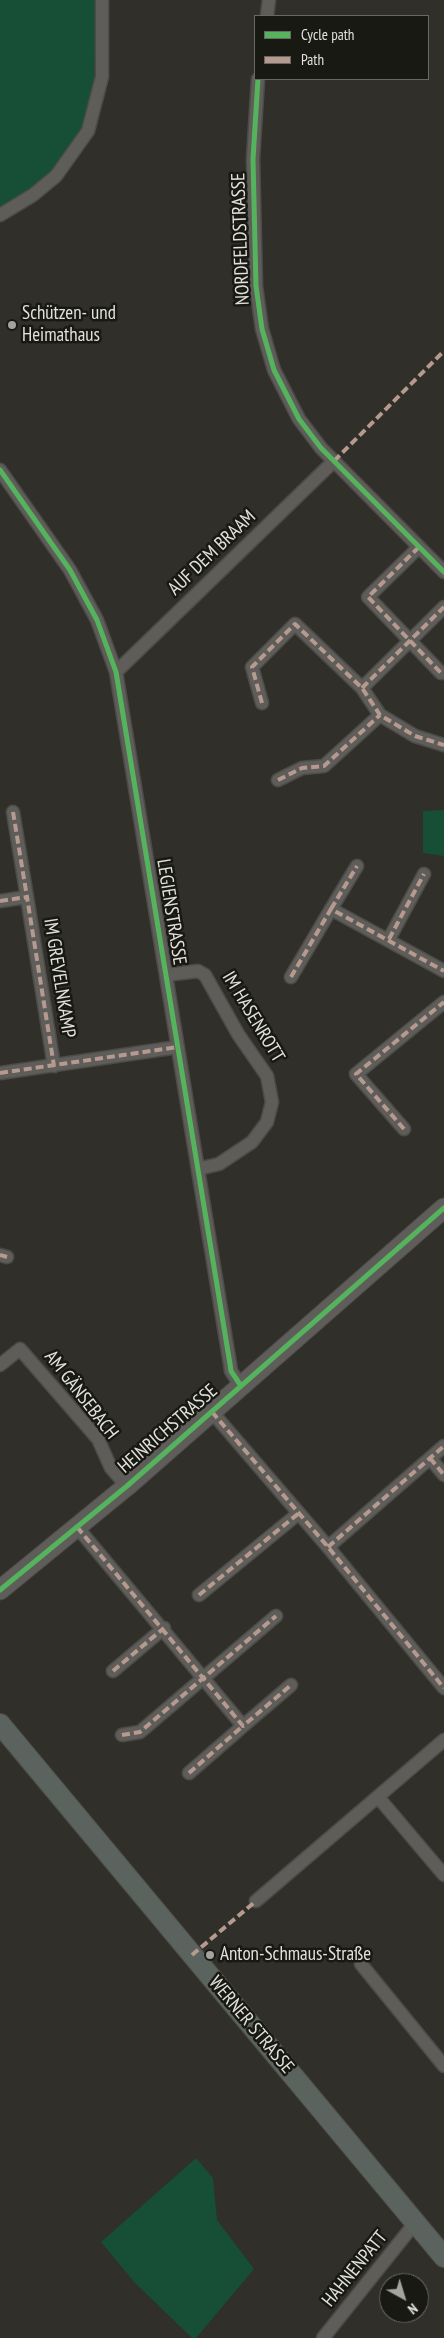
<!DOCTYPE html>
<html>
<head>
<meta charset="utf-8">
<style>
  body { margin:0 }
  #map { position:relative; width:444px; height:2338px; overflow:hidden; background:#302f2a; font-family:"PT Sans Narrow",sans-serif }
  canvas { display:block }
  .legend { position:absolute; left:254px; top:15px; width:175px; height:65px; box-sizing:border-box; background:#191914; border:1px solid #696964; margin:0; padding:6px 9px; list-style:none; font-size:15px; color:#e2e1db }
  .legend li { display:flex; align-items:center; gap:10px; height:25px }
  .legend b { width:25px; border:1px solid #696964 }
  .north { position:absolute; left:379px; top:2273px; width:50px; height:50px; box-sizing:border-box; background:#191914; border:1px solid #696964; border-radius:50%; rotate:141deg; font-size:14px; font-weight:700; line-height:20px; text-align:center; color:#e2e1db }
  .north::after { content:''; display:block; margin:auto; width:18px; height:22px; background:#a4a39d; clip-path:polygon(50% 0,100% 100%,50% 72%,0 100%) }
</style>
</head>
<body>
<div id="map">
<canvas width="444" height="2338"></canvas>
<ul class="legend">
<li><b style="height:6px;background:#56b35d"></b>Cycle path</li>
<li><b style="height:6px;background:#b69a8f"></b>Path</li>
</ul>
<div class="north">N</div>
</div>
<script>
const c = document.querySelector('canvas').getContext('2d');
c.lineJoin = 'round';
function paint(path, color) { c.fillStyle = color; c.fill(path, 'evenodd'); }
function trace(path, color, width, dash) { c.strokeStyle = color; c.lineWidth = width; c.lineCap = dash ? 'butt' : 'round'; c.setLineDash(dash || []); c.stroke(path); }
function label(font, color, halo, rows, align = 'center') {
  c.font = font + ' "PT Sans Narrow",sans-serif'; c.lineWidth = 5; c.setLineDash([]); c.textBaseline = 'middle'; c.strokeStyle = halo; c.fillStyle = color; for (const [text, x, y, turn = 0] of rows) {
    c.save(); c.translate(x, y); c.rotate((+turn || 0) * Math.PI / 180); c.textAlign = isNaN(turn) ? turn : align; if (halo) c.strokeText(text, 0, 0); c.fillText(text, 0, 0); c.restore();
  }
}
const green = new Path2D(`
  M0 0H96L94 88 83 128 49 177 0 208Z
  M444 810V856L423 853V811Z
  M196 2158 213 2178 217 2220 254 2269 196 2338H192L135 2283 101 2242Z`);
const street = new Path2D(`
  M267 16 269 0
  M258 79 253 159 256 286 262 329 274 370 299 419 321 448 444 572
  M0 215 33 195 56 176 88 131 102 77V0
  M0 470 70 570 97 620 116 672 230 1364 231 1371 241 1386
  M419 547 368 597 441 673
  M116 672 334 461
  M362 688 444 607
  M262 703 252 667 295 624 362 688 380 715 415 736 444 745
  M278 780 302 768 324 766 380 715
  M13 812 27 897
  M0 901 27 897 54 1066
  M331 909 357 866
  M389 939 424 874
  M166 975 198 971 205 975 238 1034 267 1076 272 1102 267 1122 252 1142 219 1164 198 1169
  M291 977 331 909 444 971
  M0 1073 178 1047
  M404 1129 356 1074 444 1002
  M0 1255 7 1257
  M0 1365 20 1349 98 1439 111 1468 127 1486
  M212 1412 328 1547 444 1688
  M430 1458 444 1475
  M77 1527 243 1726 291 1685
  M328 1547 444 1446
  M199 1595 299 1513
  M113 1671 164 1628
  M122 1735 140 1732 276 1616
  M189 1773 243 1726
  M378 1797 444 1875
  M256 1901 444 1740
  M361 1964 444 2066
  M323 2338 415 2223`);
const secondary = new Path2D(`
  M0 1590 127 1486 444 1208`);
const primary = new Path2D(`
  M0 1724 444 2257`);
const quiet = new Path2D(`
  M334 461 444 351
  M419 547 368 597 441 673
  M362 688 444 607
  M262 703 252 667 295 624 362 688 380 715 415 736 444 745
  M278 780 302 768 324 766 380 715
  M13 812 27 897
  M0 901 27 897 54 1066
  M331 909 357 866
  M389 939 424 874
  M291 977 331 909 444 971
  M0 1073 178 1047
  M404 1129 356 1074 444 1002
  M0 1255 7 1257
  M212 1412 328 1547 444 1688
  M430 1458 444 1475
  M77 1527 243 1726 291 1685
  M328 1547 444 1446
  M199 1595 299 1513
  M113 1671 164 1628
  M122 1735 140 1732 276 1616
  M189 1773 243 1726
  M192 1955 256 1901`);
const cycleway = new Path2D(`
  M258 79 253 159 256 286 262 329 274 370 299 419 321 448 444 572
  M0 470 70 570 97 620 116 672 230 1364 231 1371 241 1386
  M0 1590 127 1486 444 1208`);
const markers = [
  [12,325,5,"#a4a39d"],
  [210,1955,5,"#a4a39d"]
];
const streetNames = [
  ["NORDFELDSTRASSE",241,239,-92],
  ["AUF DEM BRAAM",212,553,-44],
  ["LEGIENSTRASSE",171,912,81],
  ["IM GREVELNKAMP",59,978,81],
  ["IM HASENROTT",253,1017,59],
  ["AM GÄNSEBACH",81,1395,52],
  ["HEINRICHSTRASSE",168,1429,-41],
  ["WERNER STRASSE",251,2025,50],
  ["HAHNENPATT",355,2269,-51]
];
const poiNames = [
  ["Schützen- und",22,314],
  ["Heimathaus",22,336],
  ["Anton-Schmaus-Straße",220,1955]
];
paint(green, '#164e36');
trace(street, '#4c4b47', 15);
trace(secondary, '#4c4b47', 21);
trace(primary, '#4c4b47', 22);
trace(street, '#5e5d59', 12);
trace(secondary, '#5e5d59', 19);
trace(primary, '#5b635e', 20);
trace(quiet, '#b69a8f', 4, [8, 4]);
trace(cycleway, '#56b35d', 5);
for (const [x, y, r, color] of markers) { const dot = new Path2D(); dot.arc(x, y, r, 0, 2 * Math.PI); c.fillStyle = color; c.fill(dot); trace(dot, '#191914', 2); }
label('19px', '#e2e1db', '#191914', streetNames);
label('19px', '#e2e1db', '#191914', poiNames, 'left');
</script>
</body>
</html>
